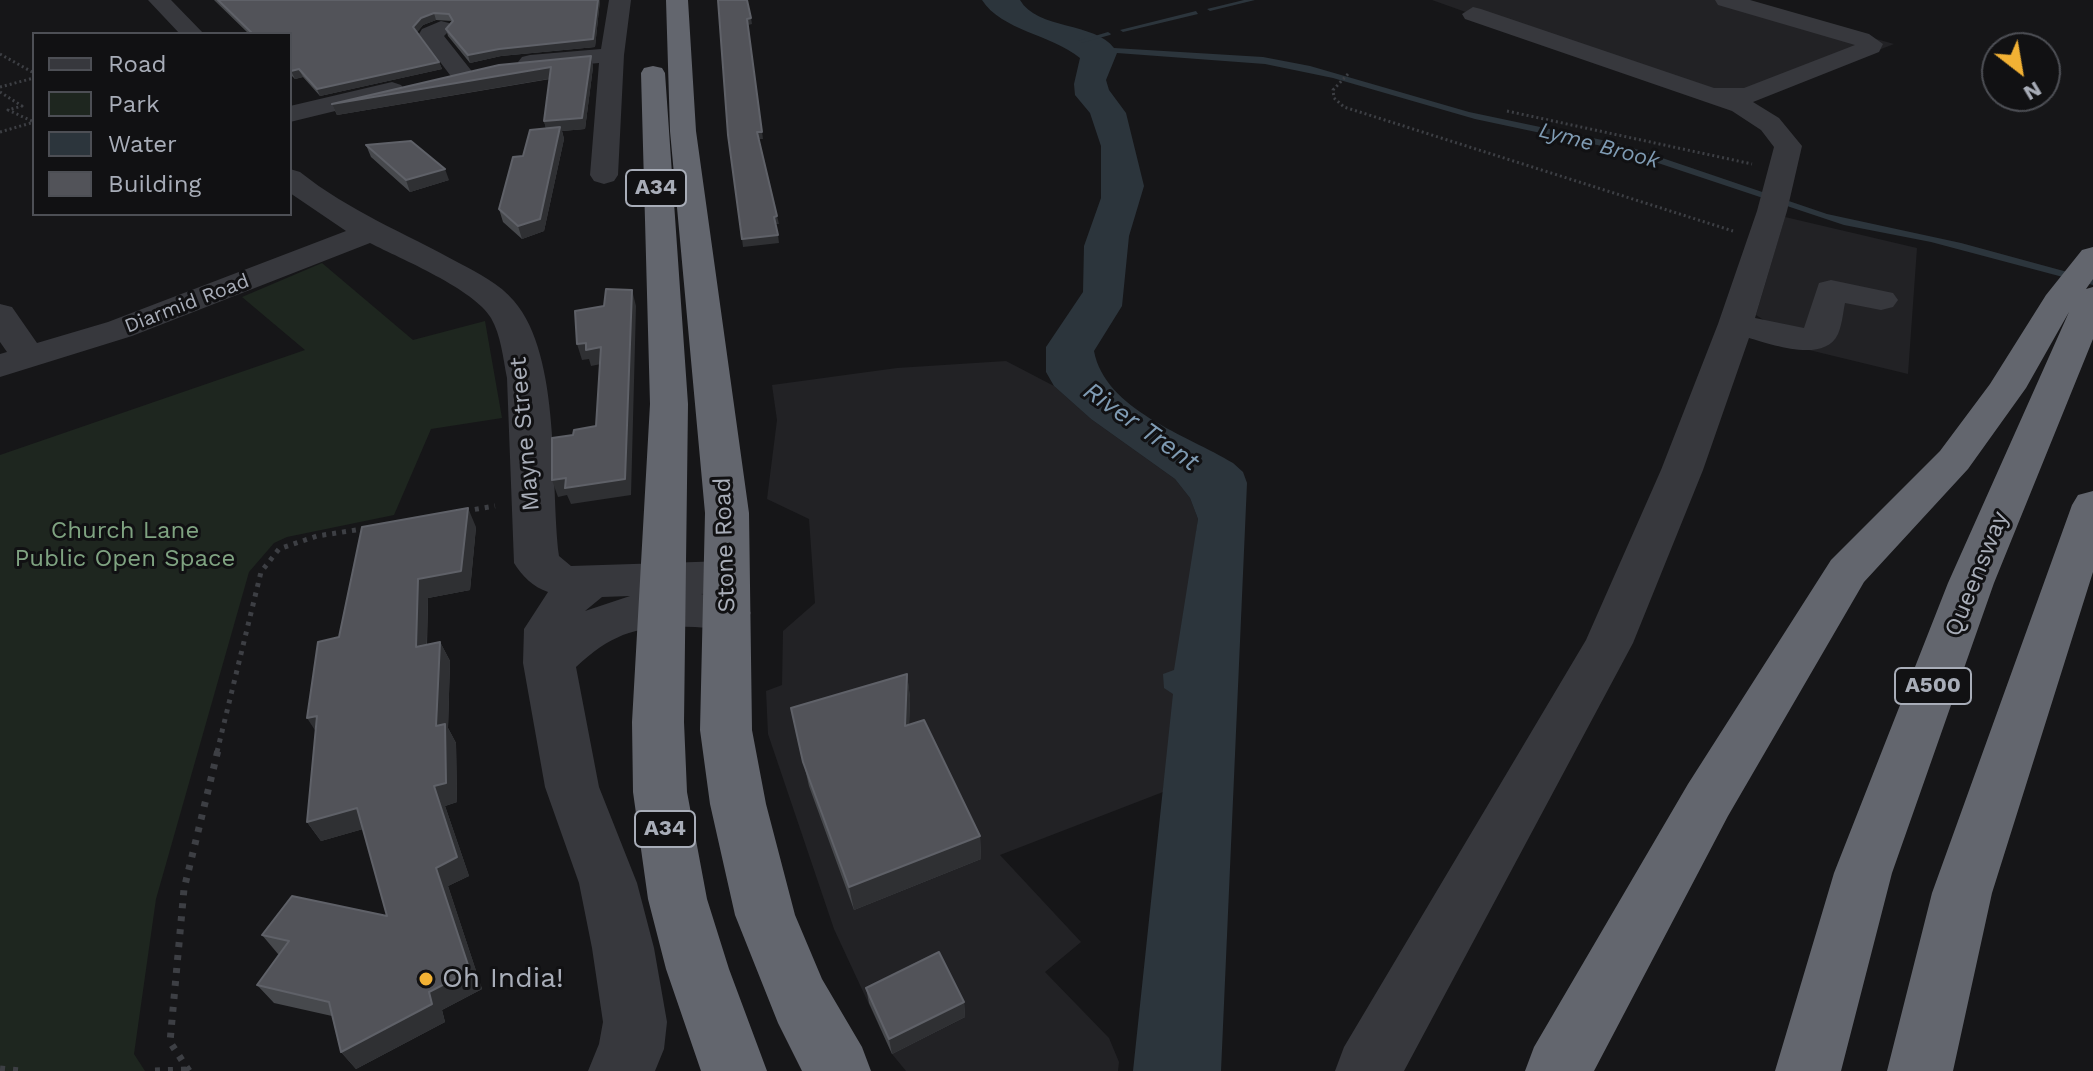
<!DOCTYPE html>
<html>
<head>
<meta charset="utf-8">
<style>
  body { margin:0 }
  #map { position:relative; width:2093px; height:1071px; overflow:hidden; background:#161618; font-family:"Work Sans",sans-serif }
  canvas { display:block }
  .legend { position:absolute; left:32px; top:32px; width:260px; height:184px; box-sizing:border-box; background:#111113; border:2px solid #4d4f55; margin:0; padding:10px 14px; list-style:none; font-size:24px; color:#a8adb8 }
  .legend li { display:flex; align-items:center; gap:16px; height:40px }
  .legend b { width:40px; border:2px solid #4d4f55 }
  .north { position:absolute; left:1981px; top:32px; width:80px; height:80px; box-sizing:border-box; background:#111113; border:2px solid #4d4f55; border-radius:50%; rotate:149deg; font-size:22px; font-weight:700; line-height:32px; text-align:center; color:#a8adb8 }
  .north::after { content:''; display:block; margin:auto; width:28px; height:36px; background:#f2b134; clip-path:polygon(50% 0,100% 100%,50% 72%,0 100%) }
</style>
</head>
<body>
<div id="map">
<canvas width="2093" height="1071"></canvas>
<ul class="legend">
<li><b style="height:10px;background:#37383d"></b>Road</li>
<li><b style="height:22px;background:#1e261f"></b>Park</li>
<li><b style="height:22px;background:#2c353c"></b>Water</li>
<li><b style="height:22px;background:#525359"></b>Building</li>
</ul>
<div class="north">N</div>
</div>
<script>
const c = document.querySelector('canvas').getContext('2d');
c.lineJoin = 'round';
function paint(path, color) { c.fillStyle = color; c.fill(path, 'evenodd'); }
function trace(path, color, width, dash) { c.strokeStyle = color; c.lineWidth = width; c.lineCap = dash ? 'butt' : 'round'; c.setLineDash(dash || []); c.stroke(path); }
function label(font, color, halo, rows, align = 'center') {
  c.font = font + ' "Work Sans",sans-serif'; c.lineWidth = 6; c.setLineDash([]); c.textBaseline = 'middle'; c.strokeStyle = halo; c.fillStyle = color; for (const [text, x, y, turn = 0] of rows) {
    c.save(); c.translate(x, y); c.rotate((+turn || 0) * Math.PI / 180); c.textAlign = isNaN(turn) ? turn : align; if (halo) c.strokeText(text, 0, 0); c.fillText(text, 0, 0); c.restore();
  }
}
const built = new Path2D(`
  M1432 0H1737L1894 44 1732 107Z
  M1785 217 1917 248 1908 374 1772 341 1776 328 1756 315Z
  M1006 361 1054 386 1091 419 1175 479 1190 498 1198 519 1163 792 1000 855 1081 942 1045 972 1109 1038 1119 1062 1118 1071H906L892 1054 834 929 768 734 766 691 782 685 783 631 815 603 809 519 767 499 777 420 772 385 897 368Z`);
const green = new Path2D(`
  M322 263 413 340 485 321 502 418 431 429 394 515 287 537 274 543 249 572 156 899 134 1054 145 1071H0V455L305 350 242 297Z`);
const water = new Path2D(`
  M982 0H1020C1037 30 1095 22 1114 48L1263 57 1310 66 1469 112 1621 144 1827 214 1961 243 2093 279V285L1931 242 1844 225 1616 149 1475 119 1333 78 1265 64 1117 53 1106 80 1109 90 1126 113 1144 186 1129 236 1122 306 1094 351C1105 410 1187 435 1233 463L1243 472 1247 483 1221 1071H1133L1173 694 1164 688 1163 674 1174 670 1198 519 1190 498 1175 479 1091 419 1054 386 1046 372V347L1083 292 1084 246 1101 198V146L1090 113 1075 95 1074 84 1080 58C1051 34 1002 31 982 0Z`);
const stream = new Path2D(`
  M1244 0H1255L1210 11 1207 9Z
  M1196 11 1198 14 1123 32 1120 30Z
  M1108 32 1111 34 1110 35 1081 43 1078 41Z`);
const pathFar2 = new Path2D(`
  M0 54 34 73
  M1348 74 1333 90 1334 98 1344 107 1733 231
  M0 87 34 78
  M0 92 22 106 8 110 34 122
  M1507 111 1752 164
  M0 132 31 123`);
const pathFar1 = new Path2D(`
  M465 511 495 506
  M217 752 261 572 279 549 317 536 369 528`);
const path = new Path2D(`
  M0 1069 21 1071
  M155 1071 186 1070
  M189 1071 170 1042 184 889 218 750`);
const minor = new Path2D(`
  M148 0H171L204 34H180Z
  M609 0H631L624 55 618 175 614 181 604 184 594 181 590 175 599 63 530 69 522 67 518 62 522 57 530 55 601 49Z
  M1715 0H1750L1869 34 1883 44 1879 52 1753 102 1779 118 1802 146 1787 211 1755 318 1804 328 1819 283 1831 280 1893 293 1898 300 1893 307 1881 310 1845 303C1843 313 1842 325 1838 334 1824 364 1771 344 1749 338L1703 470 1633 643 1404 1071H1335L1344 1047 1586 640 1661 470 1718 324 1757 211 1774 147 1761 130 1732 111 1465 19 1462 14 1473 7 1481 9 1714 88H1744L1855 45 1718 5Z
  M441 21 449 23 452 28 444 36 474 74 471 79H453L419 34 422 29Z
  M392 82 401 85 405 90 401 95 290 122V106Z
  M290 169 300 172C349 211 405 233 459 263 478 273 500 284 514 301 562 357 550 485 559 556L571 566 726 561 742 566 749 577 742 588 726 593 701 594 744 601 751 613 744 625C726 630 713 628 695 627 643 624 614 631 576 667L599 787 637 883 654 948 667 1022 664 1049 655 1071H588L599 1044 603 1022 592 948 579 883 545 787 523 663 524 629 548 592C533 587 522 576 514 563L507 378C503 358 501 335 491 318 474 289 401 259 370 243L132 336 0 377V354L7 352 0 342V304L12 307 37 343 108 322 346 231 290 193ZM630 596 585 611 602 597Z`);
const highway = new Path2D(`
  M666 0H688L696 131 749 513 752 730 766 804 795 915 822 979 862 1047 871 1071H802L778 1023 735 915 710 804 700 730 705 513 670 131Z
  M653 66 662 68 665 73 688 404 684 722 687 792 707 899 729 969 767 1071H701L666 969 648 899 633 792 632 722 650 404 641 73 644 68Z
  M2093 247V279L2086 289 2093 287V339L1994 583 1892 873 1841 1071H1775L1834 873 1948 583 2069 312 2026 388 1968 469 1864 582 1728 816 1594 1071H1525L1534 1047 1688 784 1831 560 1940 451 1990 384 2046 295 2082 250Z
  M2093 491V572L1992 893 1953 1071H1887L1932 893 2072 505 2078 495Z`);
const wall = new Path2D(`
  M214 0H600L595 47 501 56 470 63 448 36 446 29 452 21 436 20 423 25 417 32 439 62 442 69 320 96 303 77 295 79 290 74V34H249Z
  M591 56 593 67 585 129 562 131 564 139 544 231 522 239 503 222 499 209 523 156 546 128 544 121 550 79 337 115 332 104Z
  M366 145 449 180 410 192 371 157Z
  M476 527 470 590 428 598 427 645 440 642 450 661 448 728 456 743 457 802 445 806 469 876 448 886 482 989 442 1010 445 1022 356 1069 341 1052 332 1016 274 1003 257 985 280 954H278L262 935 387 916 363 829 321 841 307 822 339 637Z
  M907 674 910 698 909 725 980 836 981 859 854 910 809 786 791 708Z
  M866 988 964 1002 965 1017 892 1054 869 1003Z`);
const shadedWall = new Path2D(`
  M598 0H600L595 47 501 56 470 63 468 55Z
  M434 13 436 20 423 25 416 34 413 27 421 18Z
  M751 18 752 24 748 25 763 139H758L747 19Z
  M591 56 593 67 585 129 562 131 564 139 544 231 522 239 518 226 547 133 544 121Z
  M439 62 442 69 320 96 317 89Z
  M551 67 554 78 337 115 332 104Z
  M299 69 303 77 295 79 291 71Z
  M445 169 449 180 410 192 406 180Z
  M777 216 779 224H775L774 217Z
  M778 235 779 243 743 247 742 239Z
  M632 290 636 306 631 495 571 504 567 495 558 497 552 480 566 478 625 479Z
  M586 343 601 347 606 363 591 366 589 359 582 360 577 344Z
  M468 508 476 527 470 590 428 598 426 667 416 647 418 579Z
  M440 642 450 661 448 728 456 743 457 802 445 806 469 876 448 886 482 989 442 1010 445 1022 356 1069 341 1052 429 992 436 868 434 786Z
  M907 674 910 698 908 751 905 726Z
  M317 716 320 738 307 718Z
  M357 808 370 827 321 841 307 822Z
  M980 836 981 859 854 910 849 887Z
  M964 1002 965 1017 892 1054 889 1039Z`);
const building = new Path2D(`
  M218 0H598L593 39 499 49 468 55 446 29 453 21 449 14 434 13 421 18 413 27 439 62 317 89 299 69 291 71 290 70V34H253Z
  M718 0H747L751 18 747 19 762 132H757L777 216 774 217 778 235 742 239 728 135Z
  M591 56 582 118 544 121 551 67 332 104 499 65Z
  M560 127 540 219 518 226 499 209 513 157 523 156 530 130Z
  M411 141 445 169 406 180 366 145Z
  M606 289 632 290 625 479 565 488 566 478 552 480V438L573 435 574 430 596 426 601 347 586 350V343L577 344 575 311 604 306Z
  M468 508 461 571 418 579 416 647 440 642 436 726 445 724 446 783 434 786 457 857 436 868 470 971 429 992 432 1004 341 1052 329 1002 257 985 289 941 262 935 292 896 387 916 357 808 307 822 317 716 307 718 318 642 339 637 362 527Z
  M907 674 905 726 924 720 980 836 849 887 803 762 791 708Z
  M939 952 964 1002 889 1039 866 988Z`);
const markers = [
  [426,979,8,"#f2b134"]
];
const farStreetnames = [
  ["Diarmid Road",187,304,-21]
];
const farWaternames = [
  ["Lyme Brook",1599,146,15]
];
const shields = [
  [656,188,60],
  [1933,686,76],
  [665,829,60]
];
const shieldNames = [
  ["A34",656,188],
  ["A500",1933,686],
  ["A34",665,829]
];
const streetNames = [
  ["Mayne Street",525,434,-95],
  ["Stone Road",725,545,-92],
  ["Queensway",1977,574,-68]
];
const parkNames = [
  ["Church Lane",125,531],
  ["Public Open Space",125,559]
];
const waterNames = [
  ["River Trent",1141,427,35]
];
const nearPoinames = [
  ["Oh India!",442,979]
];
paint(built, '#222225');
paint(green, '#1e261f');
paint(water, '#2c353c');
paint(stream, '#2c353c');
trace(pathFar2, '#3d3f44', 3, [2, 3]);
trace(pathFar1, '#3d3f44', 5, [4, 6]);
trace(path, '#3d3f44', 7, [5, 8]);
paint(minor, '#37383d');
paint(highway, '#63666e');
paint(wall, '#47494d');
paint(shadedWall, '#2f3033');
paint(building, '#525359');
trace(building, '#5f6168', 2);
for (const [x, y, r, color] of markers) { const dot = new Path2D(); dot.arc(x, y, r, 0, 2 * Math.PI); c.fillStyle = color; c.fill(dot); trace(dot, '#111113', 3); }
label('20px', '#a8adb8', '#111113', farStreetnames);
label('italic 22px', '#7f9bb3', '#111113', farWaternames);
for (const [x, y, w] of shields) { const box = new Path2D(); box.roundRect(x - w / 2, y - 18, w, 36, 6); c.fillStyle = '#111113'; c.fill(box); trace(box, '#a8adb8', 2); }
label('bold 22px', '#a8adb8', null, shieldNames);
label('24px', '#a8adb8', '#111113', streetNames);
label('24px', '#7fa381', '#111113', parkNames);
label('italic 26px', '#7f9bb3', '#111113', waterNames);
label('28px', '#a8adb8', '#111113', nearPoinames, 'left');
</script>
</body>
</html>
